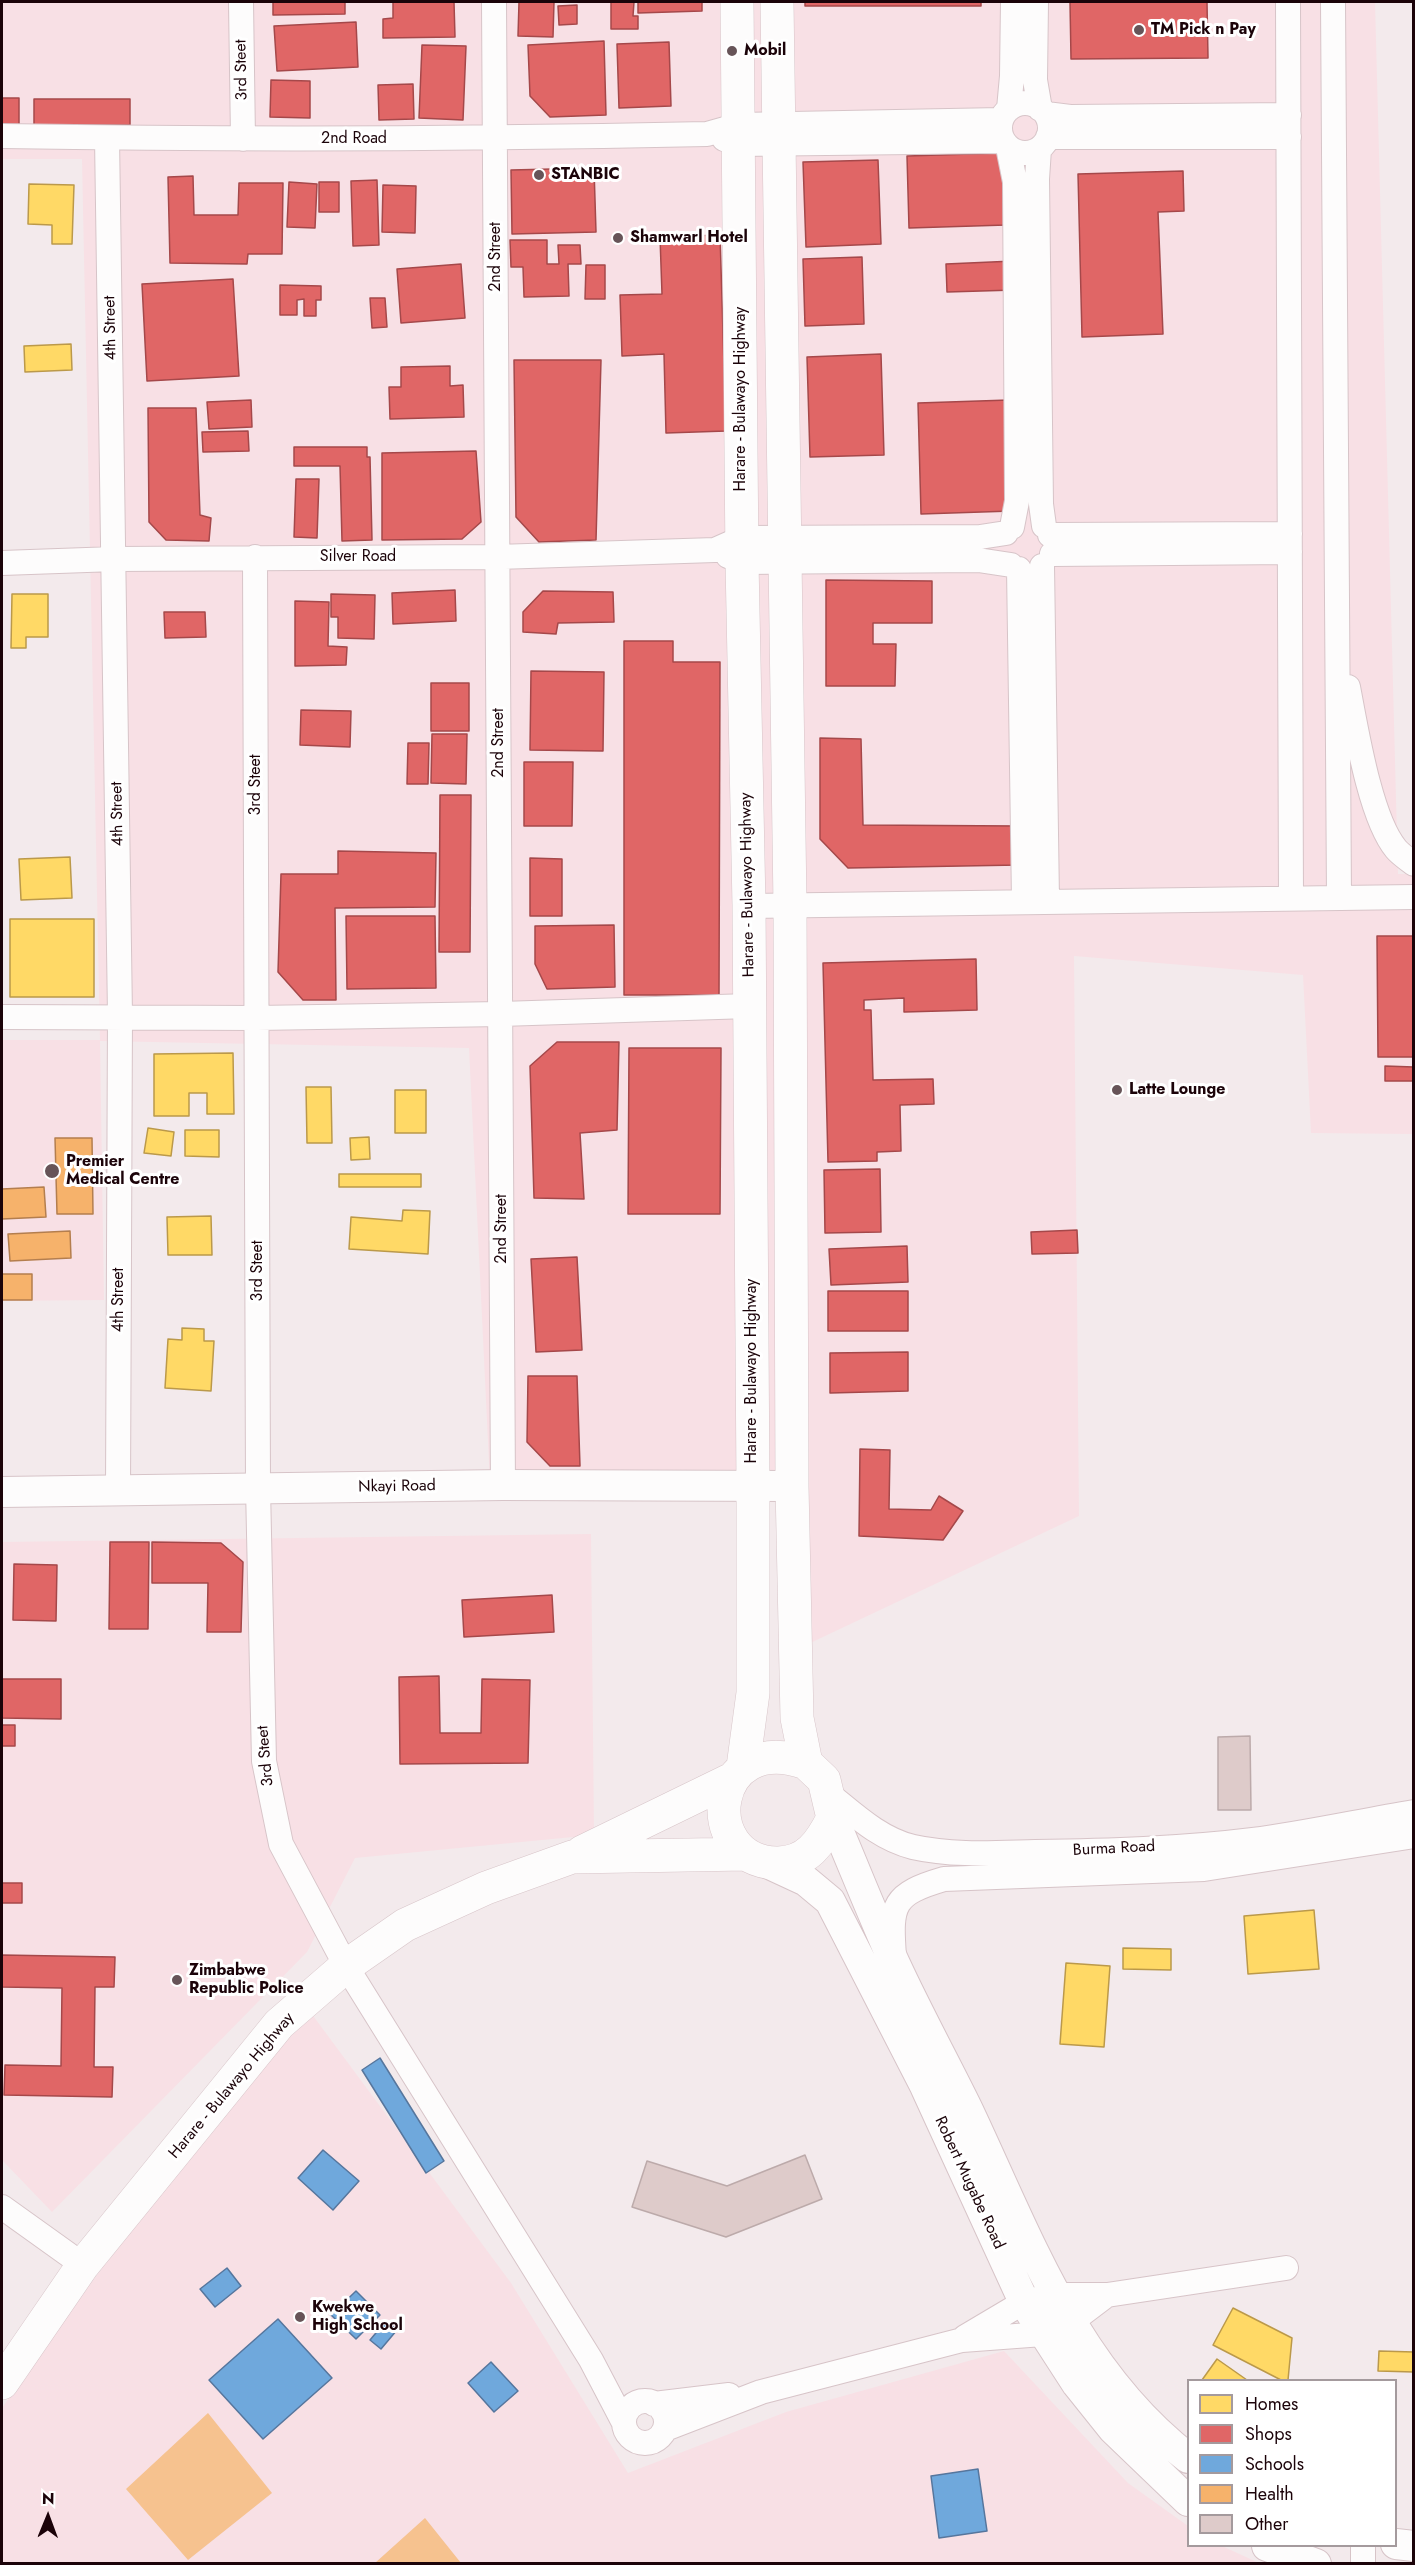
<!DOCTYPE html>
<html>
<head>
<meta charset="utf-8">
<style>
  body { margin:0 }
  #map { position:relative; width:1415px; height:2565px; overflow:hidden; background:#f3eaec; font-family:Jost,sans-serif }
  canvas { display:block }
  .frame { position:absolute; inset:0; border:3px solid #1b0309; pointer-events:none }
  .legend { position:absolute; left:1187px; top:2379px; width:210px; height:168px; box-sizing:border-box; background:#fff; border:2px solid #a49a9d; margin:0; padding:8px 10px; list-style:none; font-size:18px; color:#1b0309 }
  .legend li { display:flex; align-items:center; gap:12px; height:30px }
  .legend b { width:30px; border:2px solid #a49a9d }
  .north { position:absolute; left:18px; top:2487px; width:60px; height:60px; -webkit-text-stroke:4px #fff; paint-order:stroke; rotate:1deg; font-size:16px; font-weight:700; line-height:24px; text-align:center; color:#1b0309 }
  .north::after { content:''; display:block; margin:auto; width:21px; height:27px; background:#1b0309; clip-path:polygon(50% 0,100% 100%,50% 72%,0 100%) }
</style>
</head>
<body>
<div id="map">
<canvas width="1415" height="2565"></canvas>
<div class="frame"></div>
<ul class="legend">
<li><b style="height:16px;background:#ffd966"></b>Homes</li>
<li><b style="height:16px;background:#e06666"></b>Shops</li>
<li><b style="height:16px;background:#6fa8dc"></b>Schools</li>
<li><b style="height:16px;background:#f6b26b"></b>Health</li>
<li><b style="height:16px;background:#decbca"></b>Other</li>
</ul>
<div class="north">N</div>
</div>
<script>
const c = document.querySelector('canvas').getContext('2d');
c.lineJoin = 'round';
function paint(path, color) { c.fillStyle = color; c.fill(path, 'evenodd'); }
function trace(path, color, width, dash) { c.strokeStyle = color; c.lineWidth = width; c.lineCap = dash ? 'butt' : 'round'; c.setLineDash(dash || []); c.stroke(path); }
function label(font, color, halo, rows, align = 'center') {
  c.font = font + ' Jost,sans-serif'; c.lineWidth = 6; c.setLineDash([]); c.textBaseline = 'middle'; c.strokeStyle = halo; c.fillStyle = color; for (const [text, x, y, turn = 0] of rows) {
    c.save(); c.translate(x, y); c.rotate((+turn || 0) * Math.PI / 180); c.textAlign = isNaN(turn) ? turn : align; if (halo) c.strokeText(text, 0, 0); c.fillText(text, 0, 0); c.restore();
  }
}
const built = new Path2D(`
  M2 2H1375L1398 874H1414L1413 1134 1311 1133 1303 975 1074 956 1079 1516 806 1645 808 1472 490 1483 469 1048 100 1041 104 1300 2 1301V1040H100L82 159H2Z
  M591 1534 594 1835 355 1858 307 1952 52 2212 2 2160V1542Z
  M311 2013 511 2283 628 2473 786 2412 1004 2351 1128 2483 1188 2526V2546H1222L1259 2563 2 2564V2408L94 2279 196 2146Z`);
const green = new Path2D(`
  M208 2413 272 2493 188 2560 126 2489Z
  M425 2518 461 2563H375Z`);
const homes = new Path2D(`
  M29 184 74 185 72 244H52V225L28 224Z
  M71 344 72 370 25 372 24 346Z
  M12 594H48V637H26V648H11Z
  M70 857 72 898 21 900 19 859Z
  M10 919H94V997H10Z
  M233 1053 234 1114H207V1093H189V1116H154V1054Z
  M306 1087H331L332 1143H307Z
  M395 1090H426V1133H395Z
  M148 1128 174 1132 171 1156 144 1153Z
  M185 1130H219V1157L185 1156Z
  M369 1137 370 1159 351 1160 350 1138Z
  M339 1174H421V1187H339Z
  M403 1210 430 1211 428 1254 349 1249 351 1217 402 1221Z
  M211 1216 212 1255H168L167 1217Z
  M182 1328 204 1329V1341H214L211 1391 165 1388 168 1339 182 1340Z
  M1314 1910 1319 1969 1248 1974 1244 1916Z
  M1123 1948 1171 1949V1970L1123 1969Z
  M1066 1963 1110 1966 1104 2047 1060 2044Z
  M1233 2308 1292 2338 1288 2380H1281L1213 2345Z
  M1379 2351 1414 2352V2372L1378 2371Z
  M1217 2359 1247 2380H1202Z`);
const shops = new Path2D(`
  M273 2H345V14L273 15Z
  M393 2H454L455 37 383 38V19L393 18Z
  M519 2H554L553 37 518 36Z
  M611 2H634L633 16H638V29H611Z
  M638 2H702V11L638 13Z
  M805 2H981V6H805Z
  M1070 2H1207L1208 58 1071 59Z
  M577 5V24L559 25 558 6Z
  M356 22 358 67 277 71 274 26Z
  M604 41 606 115 550 117 530 96 528 45Z
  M669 42 671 106 619 108 617 44Z
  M422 45 466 46 463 120 419 118Z
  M271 80 310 81V118L270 117Z
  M413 84 414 119 379 120 378 85Z
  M2 98H19V125H2Z
  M34 99H130V125H34Z
  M1004 153 1006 225 909 228 907 156Z
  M878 160 881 244 806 247 803 162Z
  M594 168 596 232 512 234 511 170Z
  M1183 171 1184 211 1158 212 1163 334 1082 337 1078 174Z
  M193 176 194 215H238L239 183H283L282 254H248L247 264 170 263 168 177Z
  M377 180 379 245 353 246 351 181Z
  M289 182 317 184 315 228 287 227Z
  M319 182H339V212H319Z
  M383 185 416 186 415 233 382 232Z
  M720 235 726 431 666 433 664 354 622 356 620 295 662 294 660 237Z
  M510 240H547V264H559L558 245H580L581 264H568L569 296 524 297 523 267H511Z
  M862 257 864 324 805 326 803 259Z
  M1014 261 1015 290 947 292 946 264Z
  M461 264 465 318 401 323 397 269Z
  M586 265H605V299H585Z
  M233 279 239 376 147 381 142 284Z
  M280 285 321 286V300H316V316H304V299L297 300V315H280Z
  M370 298H385L387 327 372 328Z
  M881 354 884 455 810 457 807 357Z
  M514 360H601L596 540 539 542 516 517Z
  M450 366V386L463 385 464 417 390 419 389 387H401V367Z
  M251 400 252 427 209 429 207 402Z
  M1009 400 1012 511 921 514 918 403Z
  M148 408H196L200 515 211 518 209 541 166 540 149 522Z
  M248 431 249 451 203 452 202 432Z
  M294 447H367V457H370L372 540 342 541 340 466H294Z
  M476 451 481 522 462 539 382 540V453Z
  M296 479H319L317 538 294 537Z
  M826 580 932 581V623H873V644H896L895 686H826Z
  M455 590 456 621 393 624 392 593Z
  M543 591 613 592 614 622 558 623 556 634 523 632V612Z
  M331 594 375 595 374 639 338 638V617H331Z
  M295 601 329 602 328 646 347 647 346 665 295 666Z
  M164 612H205L206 637 165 638Z
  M624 641H673V662H720L719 995H624Z
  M531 671 604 672 603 751 530 750Z
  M431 683H469V731H431Z
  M301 710 351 711 350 747 300 745Z
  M432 734H467L466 784 431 783Z
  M820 738 861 739 863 825 1018 826 1019 865 848 868 820 839Z
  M408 743H429L428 784H407Z
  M524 762H573L572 826H524Z
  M440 795H471L470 952H439Z
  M338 851 436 853 435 907 335 908 336 1000H303L278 972 281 874H338Z
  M530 858 562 859V916H530Z
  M346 916H435L436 988 347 989Z
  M614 925 615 987 547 989 535 964V926Z
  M1377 936H1414V1057H1378Z
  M976 959 977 1010 904 1012V998L864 1000V1010H871L873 1080 933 1079 934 1104 900 1105 901 1151 877 1152V1161L828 1162 823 963Z
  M557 1042H619L617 1130 580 1133 584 1199 534 1198 530 1066Z
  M629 1048H721L720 1214H628Z
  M1385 1066 1414 1067V1081H1385Z
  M880 1169 881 1232 825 1233 824 1170Z
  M1077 1230 1078 1253 1032 1254 1031 1232Z
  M907 1246 908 1282 831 1285 829 1249Z
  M577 1257 582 1350 536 1352 531 1259Z
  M828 1291H908V1331H828Z
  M908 1352V1391L830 1393V1353Z
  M528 1376H577L580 1466H550L527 1442Z
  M860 1449 890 1450 889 1509 931 1510 939 1496 963 1511 943 1540 859 1536Z
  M110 1542H149L148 1629H109Z
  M152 1542 221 1543 243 1562 241 1632H207L208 1583H152Z
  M14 1564 57 1565 56 1621 13 1620Z
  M552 1595 554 1632 464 1637 462 1600Z
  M439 1676 440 1733H481L482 1679 530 1680 528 1763 400 1764 399 1677Z
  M2 1679H61V1719L2 1718Z
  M2 1725H15V1746H2Z
  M2 1883H22V1903H2Z
  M2 1955 115 1957 114 1987H95L94 2067H113L112 2097 4 2095 5 2065 61 2066 62 1988 2 1987Z`);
const schools = new Path2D(`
  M380 2058 444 2161 426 2173 362 2070Z
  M323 2150 359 2181 333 2210 298 2178Z
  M227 2268 241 2286 215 2307 200 2289Z
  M356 2291 380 2315 356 2339 331 2315Z
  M278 2319 332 2378 263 2439 209 2380Z
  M386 2321 397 2330 381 2349 370 2340Z
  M491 2362 518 2391 494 2412 468 2383Z
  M978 2469 987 2531 939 2538 931 2476Z`);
const health = new Path2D(`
  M55 1138H92L93 1214H57Z
  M44 1187 46 1217 2 1219V1189Z
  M70 1231 71 1258 10 1261 8 1234Z
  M2 1274H32V1300H2Z`);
const building = new Path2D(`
  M1250 1736 1251 1810H1218V1737Z
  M805 2155 822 2199 726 2237 632 2207 647 2161 727 2186Z`);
const minor = new Path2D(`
  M241 2 243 139
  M494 2 503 1485
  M1036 2 1035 80 1040 109
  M1288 2 1291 898
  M1333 2 1339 897
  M1000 128a25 25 0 1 1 50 0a25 25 0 1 1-50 0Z
  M1009 109 1012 76 1013 2
  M1046 114 1070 117 1289 115
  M2 136C237 140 472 139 707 134L739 125 1001 120
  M1048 137H1289
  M107 138 120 1015 118 1490
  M724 139 739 144 1002 141
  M1008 147 1015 182 1017 501 1012 527
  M1039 149 1037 179 1041 504 1044 526
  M1050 535 1290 534
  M1052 554 1290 552
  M728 556 742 562 978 560 1011 565
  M255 557 258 1488 264 1761 281 1844 346 1966 591 2360 624 2423
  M2 563 115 559 497 557 715 550 742 538 980 537 1006 533
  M1042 566 1047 900
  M1019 569 1024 900
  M1348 687C1356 728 1370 818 1396 849 1401 855 1408 859 1414 864
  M749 906 1414 897
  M2 1017 257 1018 501 1014 749 1006
  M829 1794C855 1815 880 1839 913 1847 953 1856 995 1853 1035 1852 1107 1851 1181 1849 1253 1840 1306 1833 1360 1821 1414 1812
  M894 1956C890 1904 893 1894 944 1879L1204 1869 1414 1836
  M2 2207 83 2265
  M965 2337 1024 2302 1055 2295H1107L1286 2268
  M624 2422a21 21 0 1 1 42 0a21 21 0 1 1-42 0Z
  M654 2404 729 2395
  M665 2429 761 2392 962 2340 1043 2334 1070 2323 1107 2295
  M1363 2546V2564`);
const major = new Path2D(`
  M2 1492 503 1485 792 1486
  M833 1818C854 1867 873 1916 895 1964 918 2014 944 2061 968 2110 1028 2237 1074 2370 1188 2458
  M765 1862 806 1881 830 1901 925 2086 1024 2302 1077 2384 1113 2429 1188 2501
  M1396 2544 1414 2546
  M1267 2546 1316 2564`);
const highway = new Path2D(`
  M737 2 742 562 749 906 753 1485V1693L743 1767
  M777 2 790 905 792 1486 797 1718 806 1763 824 1780 833 1818C821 1842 807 1864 776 1863 696 1860 710 1729 806 1763
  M582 1852 732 1779
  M2 2383 83 2265 279 2024 346 1966 405 1925 486 1888 572 1857 746 1854`);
const markers = [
  [1139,30,6,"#675458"],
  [732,51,6,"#675458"],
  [539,175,6,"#675458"],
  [618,238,6,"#675458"],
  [1117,1090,6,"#675458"],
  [52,1171,8,"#675458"],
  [177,1980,6,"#675458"],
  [300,2317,6,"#675458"]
];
const poiNames = [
  ["TM Pick n Pay",1151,30],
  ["Mobil",744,51],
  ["STANBIC",551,175],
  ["Shamwarl Hotel",630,238],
  ["Latte Lounge",1129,1090],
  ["Premier",66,1162],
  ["Medical Centre",66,1180],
  ["Zimbabwe",189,1971],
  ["Republic Police",189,1989],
  ["Kwekwe",312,2308],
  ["High School",312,2326]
];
const streetNames = [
  ["3rd Steet",242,70,-91],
  ["2nd Road",354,139],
  ["2nd Street",496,257,-90],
  ["4th Street",111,328,-91],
  ["Harare - Bulawayo Highway",741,399,-90],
  ["Silver Road",358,557],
  ["2nd Street",499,743,-90],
  ["3rd Steet",256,785,-90],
  ["4th Street",118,814,-91],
  ["Harare - Bulawayo Highway",748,885,-91],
  ["2nd Street",502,1229,-90],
  ["3rd Steet",258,1271,-90],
  ["4th Street",119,1300,-90],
  ["Harare - Bulawayo Highway",752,1371,-90],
  ["Nkayi Road",397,1487,-1],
  ["3rd Steet",266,1756,-95],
  ["Burma Road",1114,1849,-3],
  ["Harare - Bulawayo Highway",232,2086,-50],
  ["Robert Mugabe Road",969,2183,65]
];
paint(built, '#f8e0e5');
paint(green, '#f6c28f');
paint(homes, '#ffd966');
trace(homes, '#bb994a', 1.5);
paint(shops, '#e06666');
trace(shops, '#a5484a', 1.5);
paint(schools, '#6fa8dc');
trace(schools, '#56769d', 1.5);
paint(health, '#f6b26b');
trace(health, '#b47e4e', 1.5);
paint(building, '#decbca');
trace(building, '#bcaaaa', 1.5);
trace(minor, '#d7c4c8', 26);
trace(major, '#d7c4c8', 32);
trace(highway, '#d7c4c8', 34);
trace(minor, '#fdfcfc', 24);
trace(major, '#fdfcfc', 30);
trace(highway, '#fdfcfc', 33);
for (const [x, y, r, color] of markers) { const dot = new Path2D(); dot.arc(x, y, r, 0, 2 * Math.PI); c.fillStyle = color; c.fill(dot); trace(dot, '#fff', 2); }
label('bold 16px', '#1b0309', '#fff', poiNames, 'left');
label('16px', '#1b0309', '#fff', streetNames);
</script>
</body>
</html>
